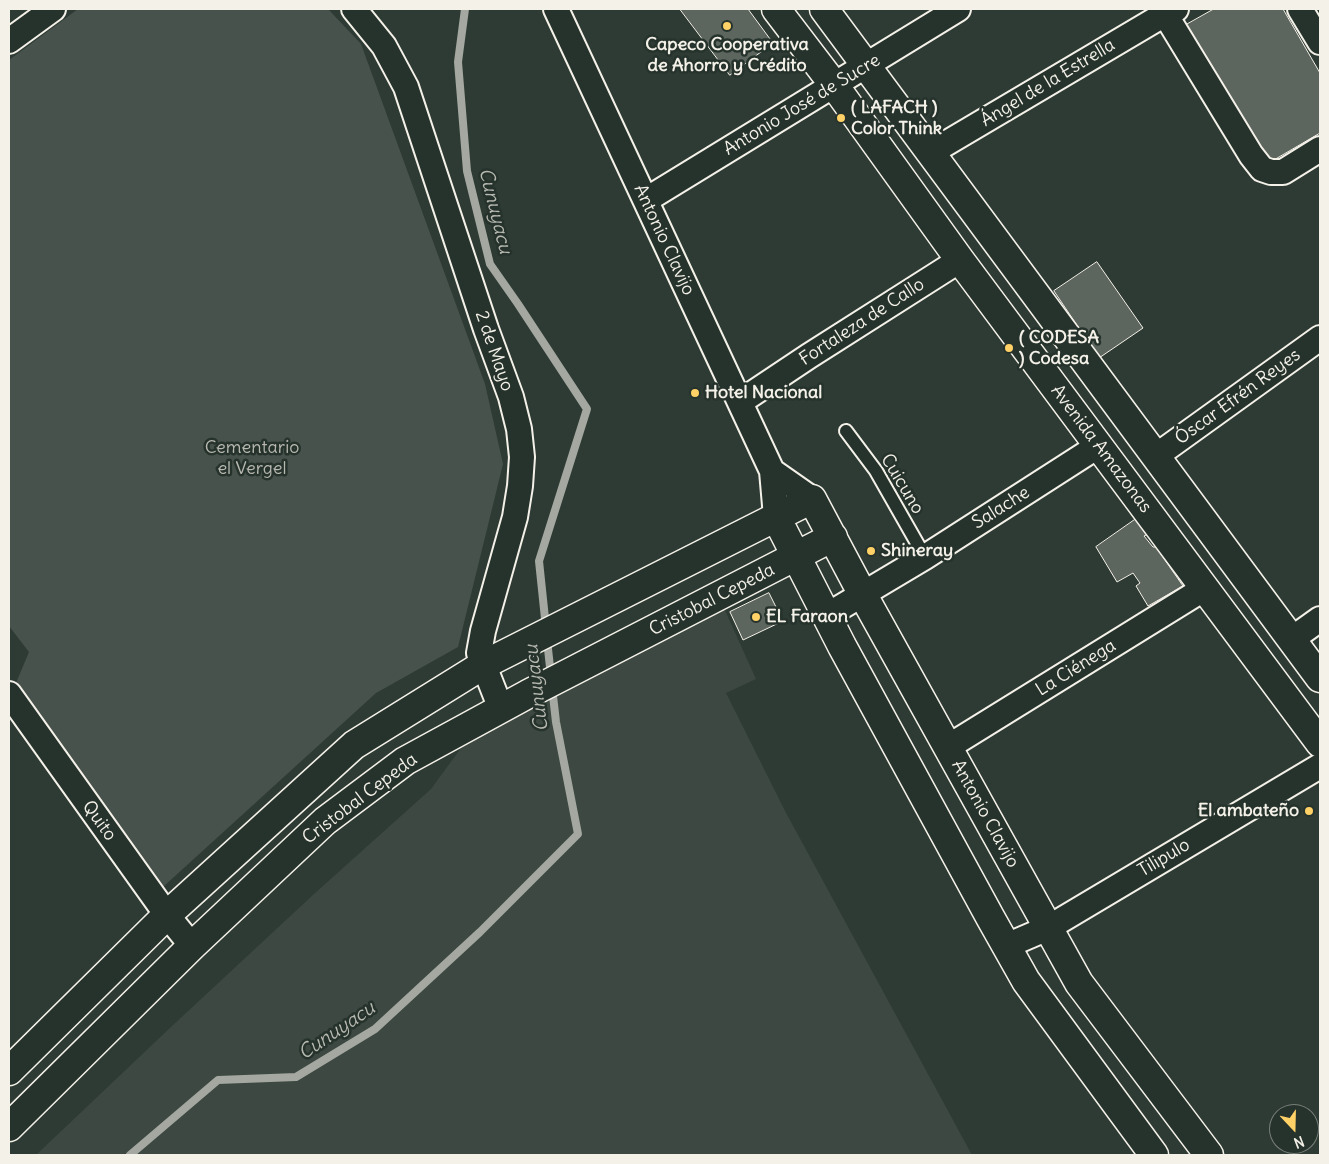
<!DOCTYPE html>
<html>
<head>
<meta charset="utf-8">
<style>
  body { margin:0 }
  #map { position:relative; width:1329px; height:1164px; overflow:hidden; background:#2e3b34; font-family:Delius,sans-serif }
  canvas { display:block }
  .frame { position:absolute; inset:0; border:10px solid #f4f1e8; pointer-events:none }
  .north { position:absolute; left:1269px; top:1104px; width:50px; height:50px; box-sizing:border-box; background:#26332d; border:1px solid #787f78; border-radius:50%; rotate:159deg; font-size:14px; font-weight:700; line-height:20px; text-align:center; color:#f4f1e8 }
  .north::after { content:''; display:block; margin:auto; width:18px; height:22px; background:#ffd166; clip-path:polygon(50% 0,100% 100%,50% 72%,0 100%) }
</style>
</head>
<body>
<div id="map">
<canvas width="1329" height="1164"></canvas>
<div class="frame"></div>
<div class="north">N</div>
</div>
<script>
const c = document.querySelector('canvas').getContext('2d');
c.lineJoin = 'round';
function paint(path, color) { c.fillStyle = color; c.fill(path, 'evenodd'); }
function trace(path, color, width, dash) { c.strokeStyle = color; c.lineWidth = width; c.lineCap = dash ? 'butt' : 'round'; c.setLineDash(dash || []); c.stroke(path); }
function label(font, color, halo, rows, align = 'center') {
  c.font = font + ' Delius,sans-serif'; c.lineWidth = 5; c.setLineDash([]); c.textBaseline = 'middle'; c.strokeStyle = halo; c.fillStyle = color; for (const [text, x, y, turn = 0] of rows) {
    c.save(); c.translate(x, y); c.rotate((+turn || 0) * Math.PI / 180); c.textAlign = isNaN(turn) ? turn : align; if (halo) c.strokeText(text, 0, 0); c.fillText(text, 0, 0); c.restore();
  }
}
const built = new Path2D(`
  M723 606 756 679 726 693 785 811 972 1155H36L172 1026 314 894 431 789 461 748 565 685Z`);
const green = new Path2D(`
  M78 9H328L361 44 485 384 503 464 458 647 376 693 163 887 16 683 29 652 9 626V60Z`);
const stream = new Path2D(`
  M465 9 458 62 467 171 490 264 518 304 587 409 539 561 546 628
  M547 640 551 676
  M130 1155 218 1080 296 1077 375 1029 480 932 578 834 556 722 552 687`);
const building = new Path2D(`
  M680 9H748L773 43 730 75Z
  M1214 9H1283L1320 73V133L1267 164 1186 25Z
  M1097 262 1143 328 1099 358 1054 291Z
  M1136 519 1148 534 1144 536 1153 547H1156L1183 586 1148 606 1136 586 1140 583 1133 573 1117 582 1096 547Z
  M769 593 783 621 743 640 730 612Z`);
const service = new Path2D(`
  M846 431 876 471 925 557`);
const minor = new Path2D(`
  M354 9 384 46 406 87 486 329 511 397 519 429 522 457 520 486 515 517 483 631 479 653 501 709
  M556 9 772 471 776 517
  M1300 9 1320 42
  M1165 14 1251 155 1262 169 1271 172H1283L1320 149
  M9 41 53 9
  M930 153 1165 14 1176 9
  M646 200 958 9
  M740 402 809 356 960 260
  M1156 456 1320 338
  M772 471 812 499
  M826 616 925 557 1098 446
  M1292 639 1320 619
  M9 694 167 915 192 946
  M948 747 1205 588
  M1006 946 1048 928 1320 766`);
const tertiary = new Path2D(`
  M776 517 842 646 990 917 1026 981 1154 1155
  M9 1071 167 915 354 745 483 665 812 499 863 595 1079 983 1209 1155
  M9 1127 192 946 325 821 405 761 528 694 833 537`);
const secondary = new Path2D(`
  M776 9 834 85 960 260 1320 743
  M824 9 1320 678`);
const markers = [
  [727,26,5,"#ffd166"],
  [841,118,5,"#ffd166"],
  [1009,348,5,"#ffd166"],
  [695,393,5,"#ffd166"],
  [871,551,5,"#ffd166"],
  [756,617,5,"#ffd166"],
  [1309,811,5,"#ffd166"]
];
const poiNames = [
  ["Capeco Cooperativa",727,45,"center"],
  ["de Ahorro y Crédito",727,66,"center"],
  ["( LAFACH )",851,108],
  ["Color Think",851,129],
  ["( CODESA",1019,338],
  [") Codesa",1019,359],
  ["Hotel Nacional",705,393],
  ["Shineray",881,551],
  ["EL Faraon",766,617],
  ["El ambateño",1299,811,"right"]
];
const streetNames = [
  ["Ángel de la Estrella",1048,83,-31],
  ["Antonio José de Sucre",802,105,-31],
  ["Antonio Clavijo",664,240,65],
  ["Fortaleza de Callo",862,322,-33],
  ["2 de Mayo",494,351,71],
  ["Óscar Efrén Reyes",1238,397,-36],
  ["Avenida Amazonas",1101,449,53],
  ["Cuicuno",902,484,59],
  ["Salache",1001,508,-32],
  ["Cristobal Cepeda",712,600,-27],
  ["La Ciénega",1076,668,-32],
  ["Cristobal Cepeda",360,799,-37],
  ["Antonio Clavijo",985,814,61],
  ["Quito",99,821,54],
  ["Tilipulo",1164,858,-31]
];
const parkNames = [
  ["Cementario",252,448],
  ["el Vergel",252,469]
];
const waterNames = [
  ["Cunuyacu",495,211,76],
  ["Cunuyacu",537,688,-97],
  ["Cunuyacu",337,1031,-34]
];
paint(built, '#3c4841');
paint(green, '#48524c');
trace(stream, '#a4a8a0', 8);
paint(building, '#5c655e');
trace(building, '#f4f1e8', 1);
trace(service, '#f4f1e8', 16);
trace(minor, '#f4f1e8', 28);
trace(tertiary, '#f4f1e8', 31);
trace(secondary, '#f4f1e8', 31);
trace(service, '#26332d', 12);
trace(minor, '#26332d', 24);
trace(tertiary, '#26332d', 28);
trace(secondary, '#26332d', 28);
for (const [x, y, r, color] of markers) { const dot = new Path2D(); dot.arc(x, y, r, 0, 2 * Math.PI); c.fillStyle = color; c.fill(dot); trace(dot, '#26332d', 2); }
label('bold 18px', '#f4f1e8', '#26332d', poiNames, 'left');
label('18px', '#f4f1e8', '#26332d', streetNames);
label('18px', '#b8b9b1', '#26332d', parkNames);
label('italic 19px', '#b8bab2', '#26332d', waterNames);
</script>
</body>
</html>
